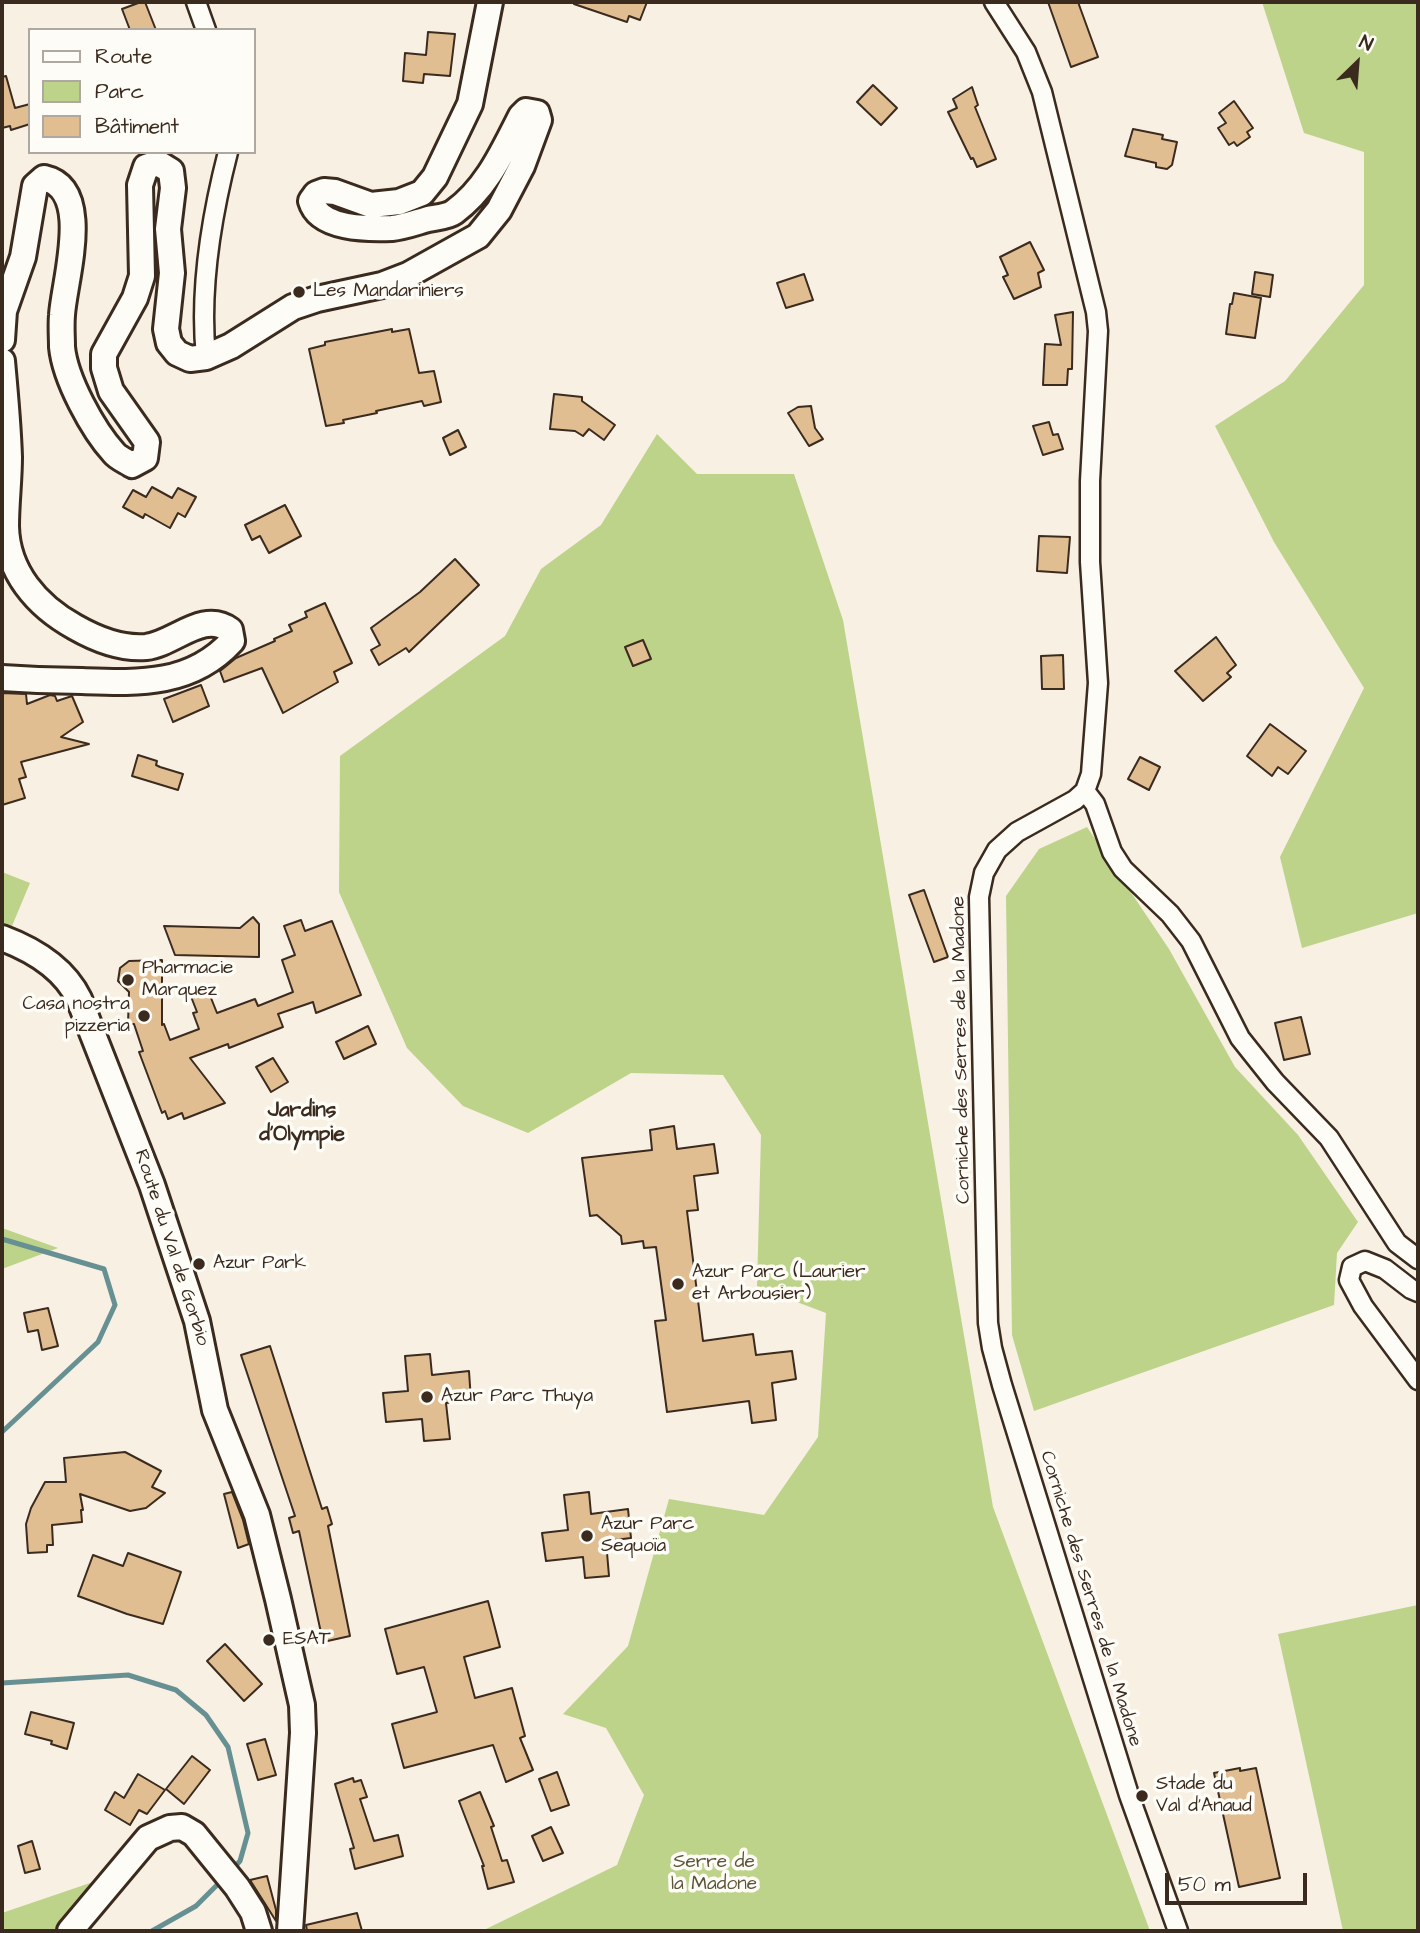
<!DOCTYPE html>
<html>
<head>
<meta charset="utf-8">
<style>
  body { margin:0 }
  #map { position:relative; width:1420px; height:1933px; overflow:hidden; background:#f7f0e3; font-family:"Architects Daughter",sans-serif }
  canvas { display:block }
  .frame { position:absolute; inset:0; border:4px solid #3b2a1e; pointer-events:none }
  .legend { position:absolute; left:28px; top:28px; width:228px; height:126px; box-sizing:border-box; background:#fdfcf7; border:2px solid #afa8a0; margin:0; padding:9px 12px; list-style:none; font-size:21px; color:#3b2a1e }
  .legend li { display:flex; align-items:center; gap:14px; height:35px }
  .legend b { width:35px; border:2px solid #afa8a0 }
  .north { position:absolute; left:1322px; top:28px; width:70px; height:70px; -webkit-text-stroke:5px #fdfcf7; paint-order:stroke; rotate:25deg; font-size:19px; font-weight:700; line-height:28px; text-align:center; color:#3b2a1e }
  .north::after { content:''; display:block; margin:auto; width:24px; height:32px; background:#3b2a1e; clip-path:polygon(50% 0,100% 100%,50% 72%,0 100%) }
  .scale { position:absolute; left:1165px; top:1873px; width:142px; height:32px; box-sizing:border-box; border:4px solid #3b2a1e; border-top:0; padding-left:9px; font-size:21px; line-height:24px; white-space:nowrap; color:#3b2a1e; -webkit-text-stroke:5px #fdfcf7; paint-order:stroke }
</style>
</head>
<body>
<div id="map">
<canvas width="1420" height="1933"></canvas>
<div class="frame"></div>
<ul class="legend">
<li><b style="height:9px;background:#fdfcf7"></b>Route</li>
<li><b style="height:19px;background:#bdd389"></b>Parc</li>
<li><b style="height:19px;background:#e1be92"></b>Bâtiment</li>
</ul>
<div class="north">N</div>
<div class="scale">50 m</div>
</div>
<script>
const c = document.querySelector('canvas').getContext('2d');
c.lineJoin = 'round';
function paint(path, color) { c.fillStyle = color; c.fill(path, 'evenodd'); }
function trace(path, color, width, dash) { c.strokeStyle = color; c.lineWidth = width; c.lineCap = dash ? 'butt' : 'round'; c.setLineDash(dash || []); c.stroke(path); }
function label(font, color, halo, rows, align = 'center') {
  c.font = font + ' "Architects Daughter",sans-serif'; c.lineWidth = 7; c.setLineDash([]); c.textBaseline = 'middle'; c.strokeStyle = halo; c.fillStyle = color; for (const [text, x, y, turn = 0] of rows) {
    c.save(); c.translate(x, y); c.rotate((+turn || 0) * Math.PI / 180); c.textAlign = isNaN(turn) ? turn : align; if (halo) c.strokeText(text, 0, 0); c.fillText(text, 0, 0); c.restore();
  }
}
const green = new Path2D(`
  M1262 2H1418V913L1302 948 1280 857 1364 688 1274 542 1215 426 1285 381 1364 285V152L1304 133Z
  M657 434 697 474H794L843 620 993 1507 1150 1931H482L617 1865 644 1795 606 1728 563 1714 628 1646 669 1499 764 1515 818 1437 826 1313 757 1287 761 1135 723 1075 631 1073 528 1133 463 1106 407 1048 339 892 340 756 505 636 541 569 601 525Z
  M1087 827 1169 949 1235 1067 1298 1135 1358 1222 1337 1253 1334 1305 1034 1411 1012 1335 1006 896 1039 849Z
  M2 872 30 883 12 926 2 922Z
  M2 1228 58 1248 2 1269Z
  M1418 1605V1931H1343L1278 1634Z
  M93 1882 77 1931H2V1913Z`);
const stream = new Path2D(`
  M2 1239 104 1269 115 1305 98 1342 2 1432
  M2 1683 128 1675 176 1690 206 1715 228 1747 248 1833 240 1861 231 1871
  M152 1931 196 1906 222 1880`);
const building = new Path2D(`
  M141 2H145L156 30H130L122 9Z
  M575 2H647L640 20 629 16 627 22 574 4Z
  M1048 2H1078L1098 57 1071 67Z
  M428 32 455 34 450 76 424 74 423 83 403 81 405 53 426 55Z
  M6 76 15 108 30 104V124L11 130 10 126 2 128V77Z
  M873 85 897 108 881 125 857 102Z
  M972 87 978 105 975 107 996 159 977 167 973 158 971 159 948 112 957 108 953 99Z
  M1234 101 1253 128 1247 132 1250 137 1237 146 1234 142 1229 145 1218 128 1226 123 1219 113Z
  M1133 129 1163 135 1162 139 1177 142 1172 165 1167 169 1156 167V163L1125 156Z
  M1030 242 1044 270 1038 273 1041 287 1014 299 1003 277 1008 275 1000 257Z
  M1255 272 1273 275 1270 297 1252 294Z
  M804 274 813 300 786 308 777 283Z
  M1234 293 1261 298 1255 338 1226 334 1230 304H1232Z
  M1073 312 1072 369H1068L1067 385H1043L1045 344 1061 345 1055 315Z
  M392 329V332L409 329 419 373 434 371 441 402 424 406 422 401 376 411 377 413 343 420 344 423 326 426 309 349 325 345V342Z
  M554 394 582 397V401L615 425 604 440 589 429 583 436 575 431 550 429Z
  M811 406 815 428 823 439 809 446 788 413 798 407Z
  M1049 422 1053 435 1058 434 1063 449 1043 455 1033 426Z
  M458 430 466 447 450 455 443 438Z
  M152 487 172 498 178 488 196 497 185 517 178 513 170 528 145 514 143 518 123 507 133 490 146 497Z
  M285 505 301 536 269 553 260 536 252 540 245 525Z
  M1039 536 1070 537 1067 573 1037 571Z
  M455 559 479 585 409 652 406 648 379 665 371 650 380 645 371 628 420 592Z
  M325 603 352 663 334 672 338 682 283 713 262 668 224 682 220 671 236 658 275 641 274 639 292 631 289 625 307 617 305 612Z
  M1216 637 1236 665 1227 673 1231 677 1203 701 1175 671Z
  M643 640 651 659 633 666 625 647Z
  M1063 655 1064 689H1042L1041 656Z
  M201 685 209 706 173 722 164 699Z
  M2 693 26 694 27 704 50 695 55 696 57 701 72 696 83 722 61 737 89 744 21 762 26 777 19 779 25 798 2 805Z
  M1270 724 1306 751 1288 774 1278 767 1272 776 1247 756Z
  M138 755 157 761 156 765 160 767 183 774 178 790 132 776Z
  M1140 757 1160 767 1149 790 1128 779Z
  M924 890 948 957 934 962 909 895Z
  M253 917 259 924V957L175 955 164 926 240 928Z
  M301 920 305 931 332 921 361 995 316 1013 313 1002 278 1014 283 1027 229 1048 228 1044 190 1058 225 1103 184 1119 182 1113 168 1119 165 1111 162 1113 139 1052 143 1051 134 1024H128L129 992 118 981 120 968 129 961 162 960V1025L164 1024 170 1040 199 1029 193 1013 197 1012 190 994 207 988 217 1013 255 999 258 1006 293 992 282 960 295 955 284 926Z
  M1301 1017 1310 1054 1284 1060 1275 1023Z
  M368 1026 376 1044 344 1059 336 1042Z
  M273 1058 288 1082 271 1092 256 1067Z
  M674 1126 677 1149 714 1144 718 1173 694 1176 698 1210 687 1211 703 1341 753 1334 756 1355 792 1351 796 1379 772 1383 776 1420 752 1423 749 1401 667 1412 655 1321 666 1320 656 1247 644 1248 643 1241 622 1244 621 1236 597 1215 590 1216 582 1158 652 1150 650 1130Z
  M48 1308 58 1346 42 1350 38 1330 28 1332 24 1313Z
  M270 1346 322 1509 327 1507 332 1524 328 1526 350 1636 323 1642 299 1531 293 1533 289 1518 295 1516 241 1355Z
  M430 1354 432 1375 469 1371 471 1401 446 1403 450 1439 424 1441 422 1419 386 1422 383 1393 408 1391 405 1356Z
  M125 1452 161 1471 152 1487 165 1493 146 1508 130 1511 80 1494 83 1510H81L82 1522 52 1525 53 1545H47V1552L28 1553 26 1524 31 1508 45 1482H66L64 1458Z
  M232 1492 243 1520 249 1544 238 1548 224 1494Z
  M589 1492 591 1514 628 1509 631 1538 606 1541 609 1576 585 1578 583 1557 546 1561 542 1533 568 1530 564 1495Z
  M128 1553 181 1572 163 1624 127 1614 78 1596 93 1555 123 1566Z
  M488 1601 500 1647 464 1657 475 1698 512 1688 525 1736 520 1738 533 1770 506 1782 493 1745 404 1768 392 1724 437 1712 424 1667 397 1674 385 1629Z
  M225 1644 262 1684 244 1701 207 1661Z
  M31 1712 74 1723 67 1749 51 1744 52 1741 25 1734Z
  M265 1739 276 1775 258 1780 247 1744Z
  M192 1756 210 1770 184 1804 166 1789Z
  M1240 1768V1771L1256 1768 1280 1878 1239 1887 1214 1773Z
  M557 1772 569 1805 551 1811 539 1779Z
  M138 1774 165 1790 147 1814 139 1810 130 1825 105 1810 115 1792 124 1798Z
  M353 1778 354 1782 361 1780 367 1797 360 1799 374 1841 398 1835 403 1856 355 1869 350 1849 354 1848 335 1784Z
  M480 1792 494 1826 491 1827 502 1861 507 1860 514 1882 488 1889 482 1866H484L459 1801Z
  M551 1827 563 1853 543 1861 532 1836Z
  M32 1841 40 1869 25 1873 18 1846Z
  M267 1876 276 1910V1921L250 1880Z
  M357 1913 362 1931H307L306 1925Z`);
const street = new Path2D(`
  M196 2 206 30
  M994 2 1026 52 1042 92 1096 312 1098 331 1090 481V562L1098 683 1091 774 1085 791 1075 800 1017 832 997 850 984 873 979 897 988 1323 992 1348 1002 1385 1129 1795 1178 1931
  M206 357C199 289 211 218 228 152
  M1085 791 1095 804 1112 852 1123 869 1170 914 1191 941 1240 1038 1275 1082 1329 1138 1397 1243 1418 1259
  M1418 1292 1411 1289 1385 1269 1365 1261 1352 1267 1349 1280 1363 1306 1418 1380`);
const secondary = new Path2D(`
  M2 340 4 311 23 257 35 186 44 178C94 189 64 281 62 315 61 326 62 337 62 347 65 379 93 430 114 453 118 458 126 461 132 465L145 458 147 442 111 391 104 368V354L135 298 142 276 140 185 146 167 158 163 171 171 173 188 168 229 172 273 166 329 169 343 177 353 190 359 206 357 231 346 293 307 317 299 382 285 408 275 478 236 499 210 522 166 539 120 537 113 526 111 521 116C503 151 487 188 454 212 447 217 437 217 428 219 417 222 404 227 392 228 367 229 319 229 311 201L316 194 324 191 335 192 371 205 399 202 422 193 435 177 470 104 490 2
  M2 361C5 393 8 425 9 457 9 480 6 503 6 526 7 572 37 606 75 627 96 639 122 649 146 647 174 644 203 610 230 630L232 641C191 686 138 683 82 681 55 681 29 680 2 678
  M2 938C34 950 64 968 79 999L152 1185 197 1321 215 1410 257 1515 278 1599 302 1705 303 1733 290 1931
  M70 1931 148 1838 170 1828 182 1827 194 1834 237 1887 253 1912 259 1931`);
const markers = [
  [299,292,7,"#3b2a1e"],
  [128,980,7,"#3b2a1e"],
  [144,1016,7,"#3b2a1e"],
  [199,1264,7,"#3b2a1e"],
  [678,1284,7,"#3b2a1e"],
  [427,1397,7,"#3b2a1e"],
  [587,1536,7,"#3b2a1e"],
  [269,1640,7,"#3b2a1e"],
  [1142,1796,7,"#3b2a1e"]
];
const poiNames = [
  ["Les Mandariniers",313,292],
  ["Pharmacie",142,969],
  ["Marquez",142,991],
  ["Casa nostra",130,1005,"right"],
  ["pizzeria",130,1027,"right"],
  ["Azur Park",213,1264],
  ["Azur Parc (Laurier",692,1273],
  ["et Arbousier)",692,1295],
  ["Azur Parc Thuya",441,1397],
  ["Azur Parc",601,1525],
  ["Sequoïa",601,1547],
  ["ESAT",283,1640],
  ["Stade du",1156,1785],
  ["Val d'Anaud",1156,1807]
];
const streetNames = [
  ["Corniche des Serres de la Madone",962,1050,-91],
  ["Route du Val de Gorbio",171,1248,72],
  ["Corniche des Serres de la Madone",1090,1599,73]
];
const parkNames = [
  ["Serre de",714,1863],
  ["la Madone",714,1885]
];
const neighbourhoodNames = [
  ["Jardins",302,1112],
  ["d'Olympie",302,1136]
];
paint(green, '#bdd389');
trace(stream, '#679093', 5);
paint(building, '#e1be92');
trace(building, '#3b2a1e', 2);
trace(street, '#3b2a1e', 23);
trace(secondary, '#3b2a1e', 30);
trace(street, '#fdfcf7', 18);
trace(secondary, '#fdfcf7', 24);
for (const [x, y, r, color] of markers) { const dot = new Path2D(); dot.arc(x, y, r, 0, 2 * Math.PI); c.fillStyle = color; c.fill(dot); trace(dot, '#fdfcf7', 2.5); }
label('19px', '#3b2a1e', '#fdfcf7', poiNames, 'left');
label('19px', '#3b2a1e', '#fdfcf7', streetNames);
label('19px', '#5c5439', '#fdfcf7', parkNames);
label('bold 21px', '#3b2a1e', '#fdfcf7', neighbourhoodNames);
</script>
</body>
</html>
